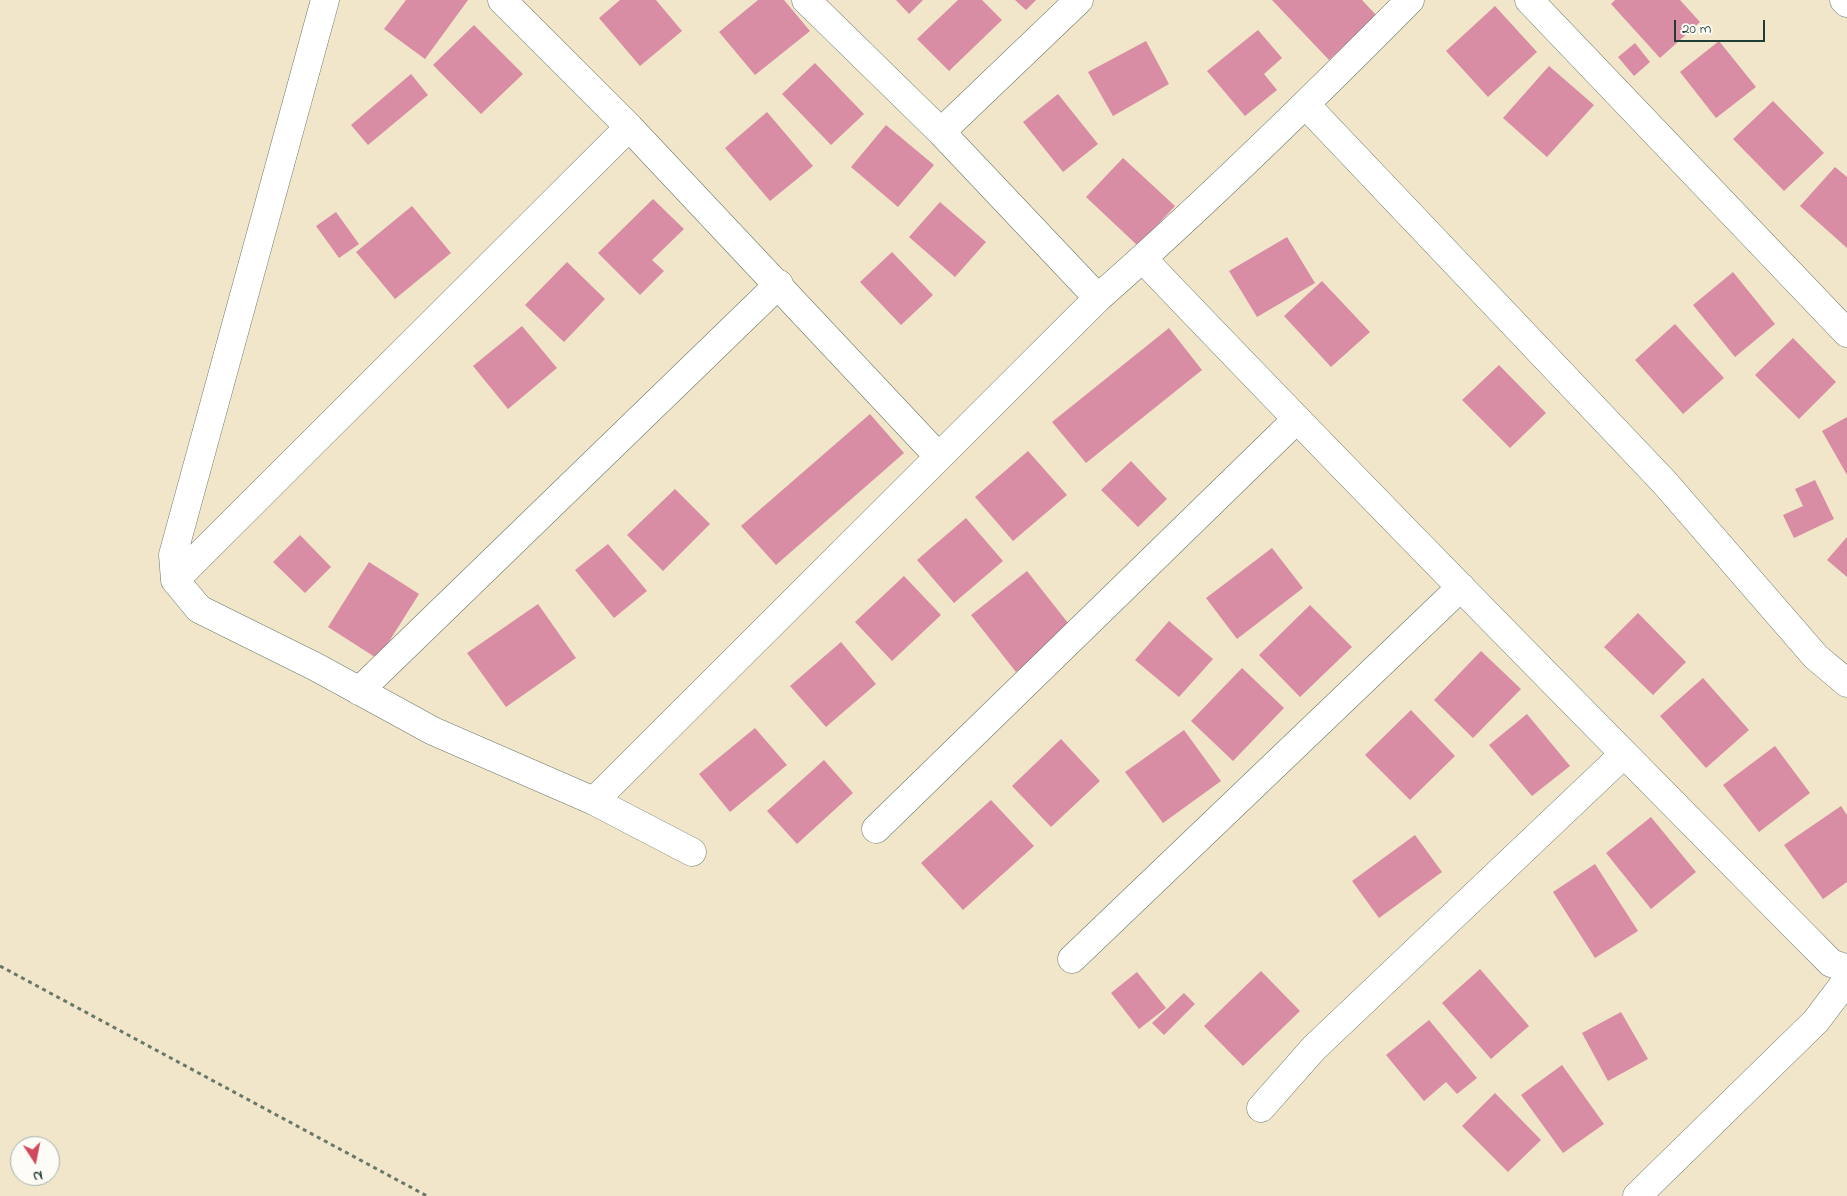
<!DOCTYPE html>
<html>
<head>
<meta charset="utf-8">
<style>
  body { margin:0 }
  #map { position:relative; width:1847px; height:1196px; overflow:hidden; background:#f1e5ca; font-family:"Indie Flower",sans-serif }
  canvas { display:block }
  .north { position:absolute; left:10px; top:1136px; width:50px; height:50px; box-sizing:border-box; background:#fdfcf7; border:1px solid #a4b0a9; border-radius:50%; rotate:169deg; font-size:14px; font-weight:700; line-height:20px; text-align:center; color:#1f3d34 }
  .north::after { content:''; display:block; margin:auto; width:18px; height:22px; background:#d1495b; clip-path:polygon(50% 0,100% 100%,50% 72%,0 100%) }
  .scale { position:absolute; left:1674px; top:20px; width:91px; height:22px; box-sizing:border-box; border:2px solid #1f3d34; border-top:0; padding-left:6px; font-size:15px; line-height:18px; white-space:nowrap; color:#1f3d34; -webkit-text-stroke:4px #fdfcf7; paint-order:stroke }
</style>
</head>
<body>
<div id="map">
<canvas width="1847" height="1196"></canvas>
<div class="north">N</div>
<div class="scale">20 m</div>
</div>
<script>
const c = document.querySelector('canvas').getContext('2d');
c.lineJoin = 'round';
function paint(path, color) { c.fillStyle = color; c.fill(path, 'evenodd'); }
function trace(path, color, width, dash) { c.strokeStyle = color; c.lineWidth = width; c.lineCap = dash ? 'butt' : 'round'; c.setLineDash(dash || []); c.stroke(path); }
const building = new Path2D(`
  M406 0H468L425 59 384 29Z
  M620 0H656L682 31 640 66 599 18Z
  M758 0H784L810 31 755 75 719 32Z
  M896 0H923L909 14Z
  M958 0H982L1002 20 949 71 917 39Z
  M1015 0H1036L1026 10Z
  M1272 0H1362L1376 15 1329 60Z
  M1615 0H1680L1700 22 1660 58 1611 4Z
  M1495 6 1537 52 1488 97 1446 51Z
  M474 25 523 74 481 114 433 65Z
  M1258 30 1282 58 1264 74 1277 90 1245 116 1207 71Z
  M1146 41 1169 84 1113 116 1088 72Z
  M1719 41 1756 87 1716 118 1680 72Z
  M1635 43 1650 62 1634 76 1618 57Z
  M815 63 864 114 831 145 782 94Z
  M1549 66 1594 105 1547 157 1503 118Z
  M411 74 428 95 368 145 351 125Z
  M1058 94 1098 144 1063 172 1023 122Z
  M1773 101 1824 153 1784 191 1733 139Z
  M767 112 813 166 770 201 725 148Z
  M886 125 934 165 898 207 851 167Z
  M1123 158 1175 206 1138 246 1086 197Z
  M1835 167 1847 177V248L1800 206Z
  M653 199 684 229 652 260 664 271 640 295 598 253Z
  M940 202 986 242 955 277 909 237Z
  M412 206 451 253 395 299 356 252Z
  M336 212 359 244 339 258 316 226Z
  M1287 237 1315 283 1257 317 1229 271Z
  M892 252 933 295 901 325 860 282Z
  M567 262 605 299 564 342 525 305Z
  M1733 272 1775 324 1735 357 1693 305Z
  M1322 281 1370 332 1331 367 1284 316Z
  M1675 324 1724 378 1683 414 1635 360Z
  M522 326 557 368 508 409 473 366Z
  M1169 328 1202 370 1086 463 1052 422Z
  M1793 338 1836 382 1799 419 1755 375Z
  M1499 365 1546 413 1510 448 1462 400Z
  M870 414 904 453 776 565 741 526Z
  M1847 417V475L1822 431Z
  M1028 451 1067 495 1013 541 975 497Z
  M1131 461 1167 499 1138 527 1101 490Z
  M1815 480 1834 519 1794 538 1783 515 1803 506 1795 489Z
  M675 489 710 524 663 571 627 535Z
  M966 518 1003 561 954 603 917 560Z
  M300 535 331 567 305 593 273 562Z
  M1847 537V577L1827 560Z
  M608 544 647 591 614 618 575 570Z
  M1272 548 1303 588 1237 639 1206 598Z
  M369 562 419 594 378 659 328 627Z
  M1027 571 1072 628 1016 672 971 615Z
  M904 576 941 615 892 661 855 622Z
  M538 604 576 658 506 707 467 653Z
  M1310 605 1352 647 1300 697 1259 655Z
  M1638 613 1686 662 1653 695 1604 647Z
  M1169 621 1213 659 1179 697 1135 660Z
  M841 642 876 684 826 727 790 686Z
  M1481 651 1521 689 1473 738 1434 700Z
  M1242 668 1284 708 1233 761 1191 721Z
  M1703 678 1749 730 1706 768 1660 716Z
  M1411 710 1455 756 1410 800 1365 755Z
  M1527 714 1570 766 1532 796 1489 745Z
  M755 728 787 765 730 812 699 774Z
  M1184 730 1221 781 1163 823 1125 772Z
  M1061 739 1100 781 1051 827 1012 786Z
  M1775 746 1810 793 1759 832 1723 785Z
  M824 760 853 793 797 844 767 811Z
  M991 800 1034 846 963 910 921 863Z
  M1841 806 1847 815V882L1823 899 1784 845Z
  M1651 817 1696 872 1651 909 1606 853Z
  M1415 835 1442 872 1379 918 1352 881Z
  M1595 864 1638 931 1595 958 1553 892Z
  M1480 969 1529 1026 1491 1059 1442 1003Z
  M1261 971 1300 1011 1243 1066 1204 1026Z
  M1137 972 1166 1008 1139 1029 1111 993Z
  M1184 993 1195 1004 1164 1035 1152 1023Z
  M1621 1012 1648 1059 1608 1081 1582 1033Z
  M1429 1020 1477 1078 1457 1094 1446 1082 1424 1101 1386 1055Z
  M1562 1065 1604 1124 1563 1153 1521 1095Z
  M1495 1093 1541 1140 1508 1172 1462 1126Z`);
const path = new Path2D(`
  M0 966 427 1196`);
const minor = new Path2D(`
  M325 0 173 555 175 580 199 609 316 667 433 731 594 801 692 852
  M502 0 629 127 939 457
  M806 0 941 132 1098 298
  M1529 0 1847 333
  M1844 0 1847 3
  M1306 105 1665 483 1816 657 1847 683
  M941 132 1079 0
  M1143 259C1369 496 1600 730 1831 963L1847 969
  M175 580 629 127
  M359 691 779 284
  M594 801 1098 298C1206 203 1309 102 1410 0
  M876 829 1296 420
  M1072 959 1461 587
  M1261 1108 1314 1048 1624 754
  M1637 1196 1816 1021 1847 980`);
paint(building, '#d88da4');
trace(minor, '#687868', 29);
trace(path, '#687868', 3, [4, 4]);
trace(minor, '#fff', 28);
</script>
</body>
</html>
